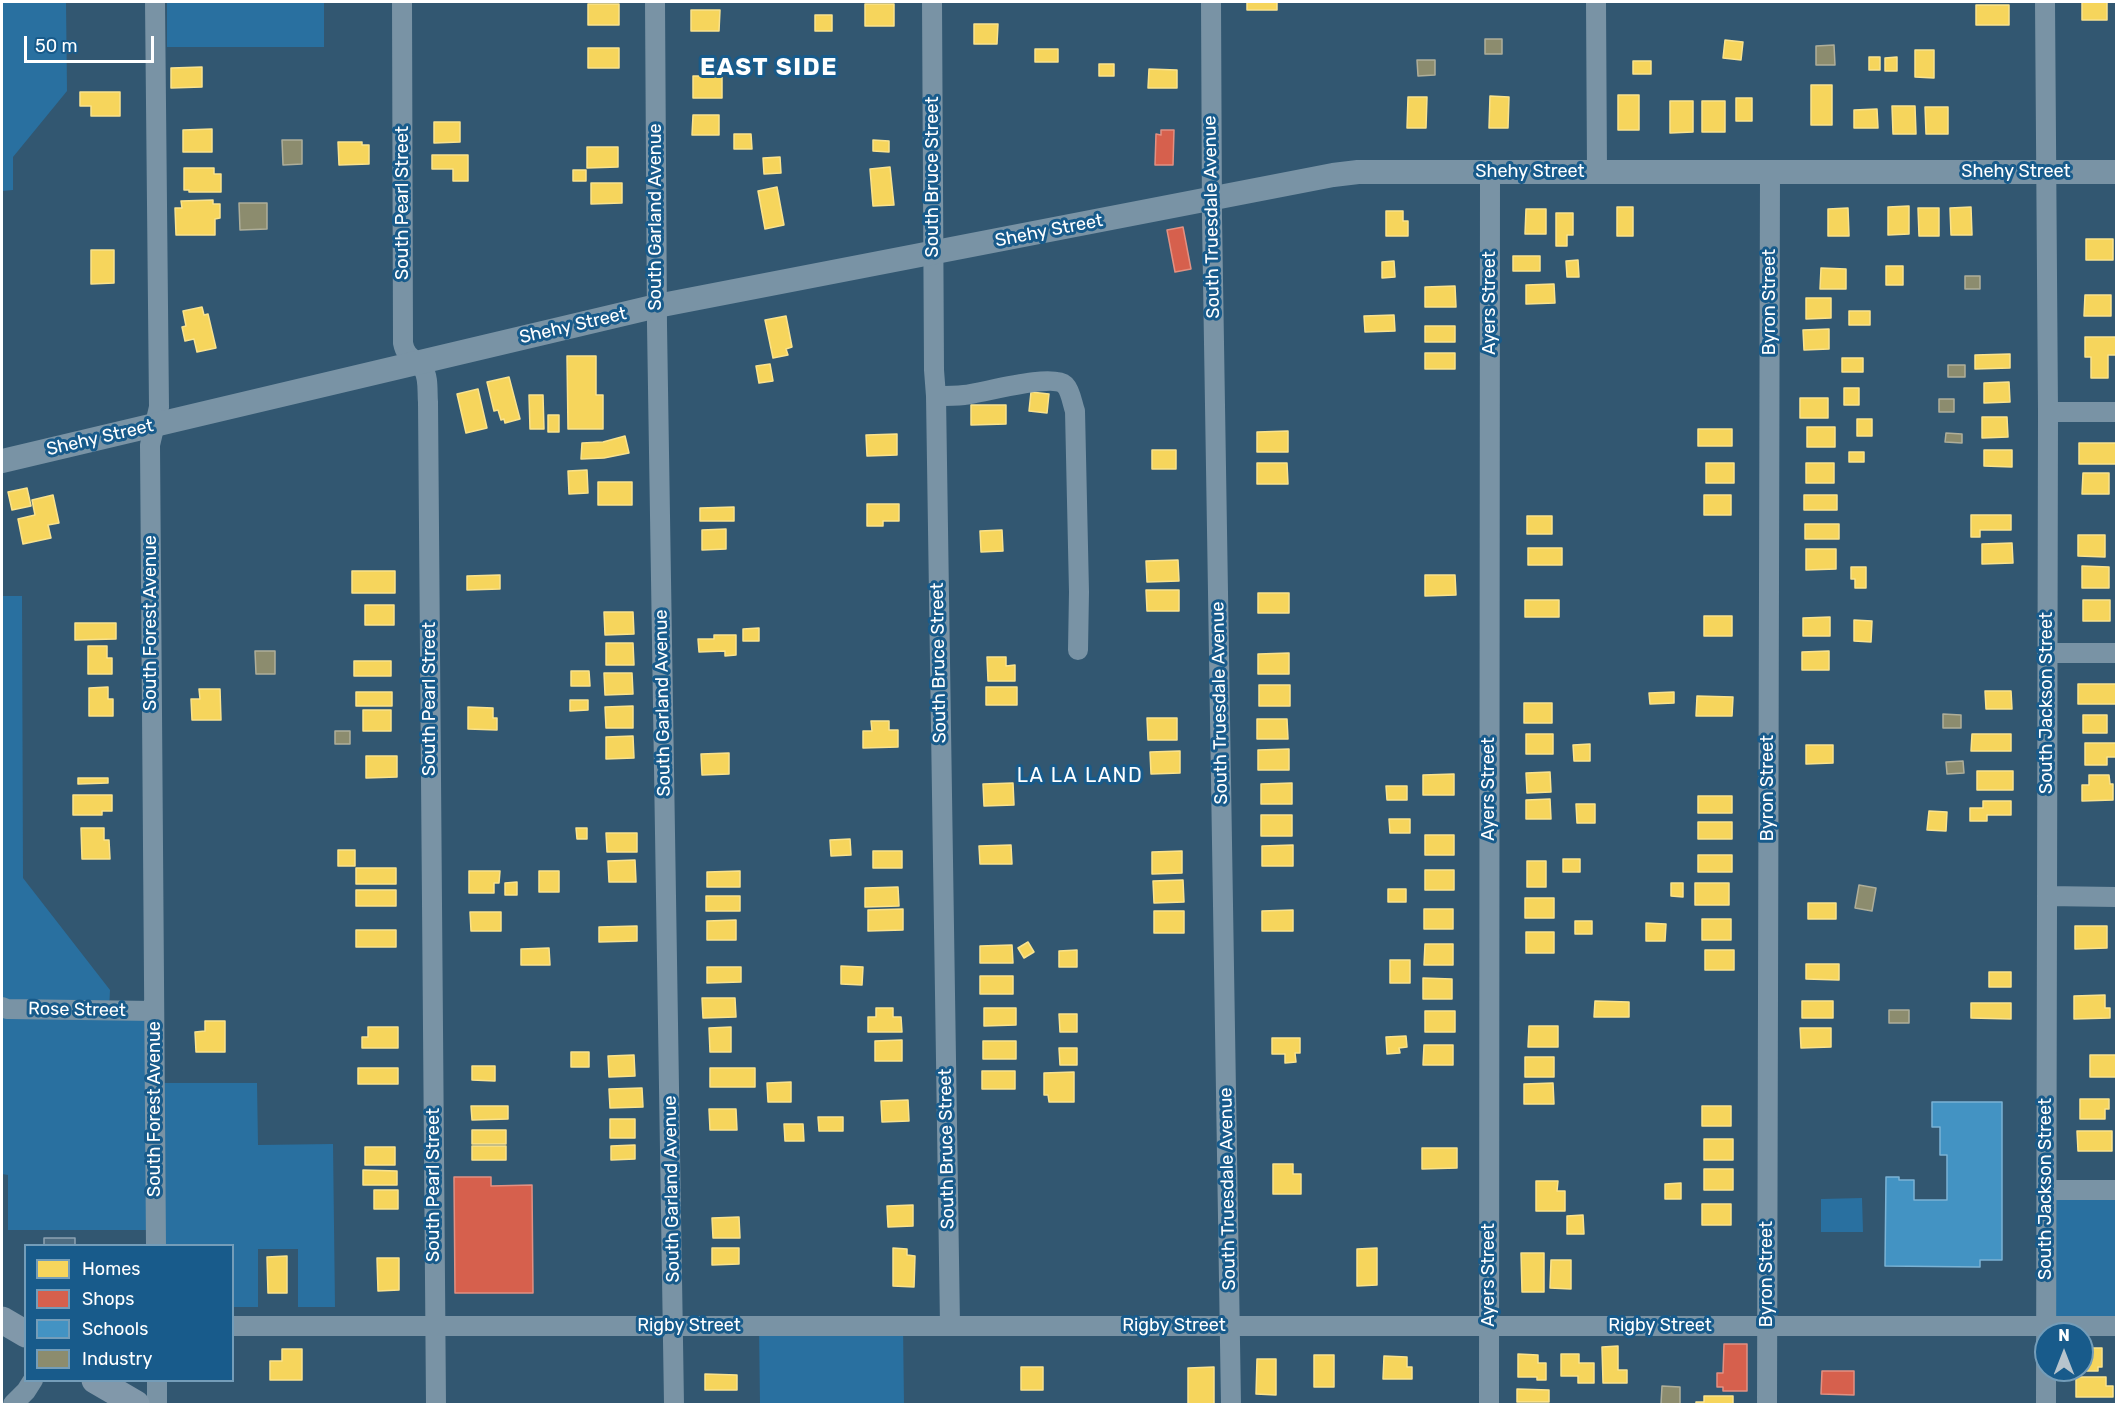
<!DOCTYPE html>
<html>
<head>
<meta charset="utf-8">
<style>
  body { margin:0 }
  #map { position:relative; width:2118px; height:1406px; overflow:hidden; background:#325771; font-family:Rubik,sans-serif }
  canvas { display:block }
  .frame { position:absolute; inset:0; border:3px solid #fff; pointer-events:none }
  .legend { position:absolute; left:24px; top:1244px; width:210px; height:138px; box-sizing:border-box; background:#185b8b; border:2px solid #749db9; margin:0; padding:8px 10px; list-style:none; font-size:18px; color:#fff }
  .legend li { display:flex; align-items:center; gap:12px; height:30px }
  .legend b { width:30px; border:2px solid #749db9 }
  .north { position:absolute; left:2034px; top:1322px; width:60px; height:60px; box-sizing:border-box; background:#185b8b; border:2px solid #749db9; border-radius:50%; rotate:0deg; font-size:16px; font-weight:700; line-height:24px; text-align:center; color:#fff }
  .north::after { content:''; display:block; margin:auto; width:21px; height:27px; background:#b7c4cd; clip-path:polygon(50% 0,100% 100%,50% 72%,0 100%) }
  .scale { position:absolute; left:24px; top:36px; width:130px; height:27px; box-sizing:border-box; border:3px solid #fff; border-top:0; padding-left:8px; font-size:18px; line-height:21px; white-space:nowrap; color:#fff; -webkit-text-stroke:4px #185b8b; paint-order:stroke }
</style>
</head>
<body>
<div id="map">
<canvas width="2118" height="1406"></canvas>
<div class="frame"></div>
<ul class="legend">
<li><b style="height:16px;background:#f6d55c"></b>Homes</li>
<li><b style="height:16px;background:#d6604d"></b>Shops</li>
<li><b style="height:16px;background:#4393c3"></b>Schools</li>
<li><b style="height:16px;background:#8c8c6e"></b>Industry</li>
</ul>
<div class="north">N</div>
<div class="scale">50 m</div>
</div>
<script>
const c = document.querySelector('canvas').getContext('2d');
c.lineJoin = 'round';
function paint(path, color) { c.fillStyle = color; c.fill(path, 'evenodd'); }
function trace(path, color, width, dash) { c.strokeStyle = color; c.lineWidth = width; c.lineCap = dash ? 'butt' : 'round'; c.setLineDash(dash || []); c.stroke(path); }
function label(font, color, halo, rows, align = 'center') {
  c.font = font + ' Rubik,sans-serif'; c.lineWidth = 6; c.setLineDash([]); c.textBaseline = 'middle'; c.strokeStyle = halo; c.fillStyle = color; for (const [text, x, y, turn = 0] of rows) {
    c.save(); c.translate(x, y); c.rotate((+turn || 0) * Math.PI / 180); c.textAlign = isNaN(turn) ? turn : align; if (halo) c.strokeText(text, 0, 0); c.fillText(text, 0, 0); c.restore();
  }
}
const green = new Path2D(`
  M2 2H66L67 91 13 157V190L2 191Z
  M167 2H324V47H167Z
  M2 596H22L23 878 110 990 109 1011H154L155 1083H257L258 1145 333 1144 335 1307H298V1249H258V1307H233L232 1246 156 1245 155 1230H8V1175L2 1174Z
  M2046 1190H2116V1326H2046Z
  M1862 1198 1863 1232H1821V1199Z
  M759 1326H903L904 1404H760Z`);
const homes = new Path2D(`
  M1247 2H1277V10H1247Z
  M2082 2H2107V20H2082Z
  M588 4H619V25H588Z
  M865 4H894V26H865Z
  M1976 5H2009V25H1976Z
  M691 10H720L719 31H691Z
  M815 15H832V31H815Z
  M974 24H998L997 44H974Z
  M1725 40 1743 42 1741 60 1723 58Z
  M588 48H619V68H588Z
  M1035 49H1058V62H1035Z
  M1915 50H1934V78L1915 77Z
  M1869 57H1880V70H1869Z
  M1897 57V71H1885V58Z
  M1633 61H1651V74H1633Z
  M1099 64H1114V76H1099Z
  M202 67V87L171 88V68Z
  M1149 69 1177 70V88H1148Z
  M693 76H722V98H693Z
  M1811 85H1832V125H1811Z
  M80 92H120V116H91V106H80Z
  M1618 95H1639V130H1618Z
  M1490 96 1509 97 1508 128H1489Z
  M1408 97H1427L1426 128H1407Z
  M1736 98H1752V121H1736Z
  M1670 101H1693V132L1670 133Z
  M1702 101H1725V132H1702Z
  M1892 106H1915L1916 134H1893Z
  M1925 107H1948V134H1926Z
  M1877 109 1878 128H1854V110Z
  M693 115H719V135H692Z
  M434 122H460V142L434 143Z
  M212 129V152H183V130Z
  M734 134H751L752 149H734Z
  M873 140 889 141V152L873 151Z
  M338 142H362V145H369V164L339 165Z
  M587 147H618V167L587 168Z
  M432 155H468V181H453V169H432Z
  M780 157 781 173 764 174 763 158Z
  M890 167 894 205 873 206 870 169Z
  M184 168H214V174H221V192H189V190H184Z
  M573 170H586V181H573Z
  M591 183H622V203L591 204Z
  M777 187 784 225 765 229 758 191Z
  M213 200V204H220V218L215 219V235H176L175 208H182L181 201Z
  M1909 206V234L1888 235V207Z
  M1617 207H1633V236H1617Z
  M1971 207 1972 235H1951L1950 208Z
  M1848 208 1849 236H1828V209Z
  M1918 208H1939V236H1919Z
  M1526 209H1546V234H1525Z
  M1386 211H1403V221H1408V236H1386Z
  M1556 213H1573V235H1567V246H1556Z
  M2086 239H2113V260H2086Z
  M91 250H114V283L91 284Z
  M1513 256H1540V271H1513Z
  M1578 260 1579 277H1567L1566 261Z
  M1394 261 1395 277 1382 278V262Z
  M1886 266H1903V285H1886Z
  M1821 268 1846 269V289H1820Z
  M1554 284 1555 303 1526 304V285Z
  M1455 286 1456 307H1425V287Z
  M2085 295H2111V316H2084Z
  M1806 298H1831V318L1806 319Z
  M202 307 204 315 208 314 216 348 197 352 194 339 185 341 182 327 186 326 183 311Z
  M1849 311H1870V325H1849Z
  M1394 315 1395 331 1365 332 1364 316Z
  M786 316 792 347 786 349 788 355 773 358 765 320Z
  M1425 326H1455V342H1425Z
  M1829 329V349L1804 350 1803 330Z
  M2085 337H2116V355H2108V378H2091V357H2085Z
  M1425 353H1455V369H1425Z
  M2010 354V368L1975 369V355Z
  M567 356H596V395H603V429H568Z
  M1842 358H1863V372H1842Z
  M770 364 773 381 759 383 756 366Z
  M509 377 520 419 505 423 504 419 501 420 498 410 494 411 487 382Z
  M2009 382 2010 402 1984 403V383Z
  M1844 388H1859V405H1844Z
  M478 389 487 428 466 433 457 394Z
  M1031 392 1049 394 1047 413 1029 411Z
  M529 395H543L544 429H530Z
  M1800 398H1828V418H1800Z
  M971 405H1006V424L971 425Z
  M548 415H559V432H548Z
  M1982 417H2007L2008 437 1982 438Z
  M1857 419H1872V436H1857Z
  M1807 427H1835V447H1807Z
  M1698 429H1732V446H1698Z
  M1288 431V452H1257V432Z
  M897 434V455L867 456 866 435Z
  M625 436 629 453 604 458 581 459 582 443 603 442Z
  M2079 443H2116V464H2079Z
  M1152 450H1176V469H1152Z
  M1984 450H2012V467L1984 466Z
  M1849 452H1864V462H1849Z
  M1257 463H1287L1288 484H1257Z
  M1706 463H1734V483H1706Z
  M1806 463H1834V483H1806Z
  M587 470 588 493 569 494 568 471Z
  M2083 473H2109V494H2082Z
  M598 482H632V505H598Z
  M27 488 31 506 12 510 8 492Z
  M53 495 59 523 48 525 51 538 23 544 18 519 35 515 32 500Z
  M1704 495H1731V515H1704Z
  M1804 495H1837V510H1804Z
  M867 504H899V521H883V526H867Z
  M734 507V521H700V508Z
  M1971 515H2011V530H1980V537H1971Z
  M1527 516H1552V534H1527Z
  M1805 524H1839V539H1805Z
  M726 529V549L702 550V530Z
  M1002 530 1003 551 981 552 980 531Z
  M2078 535H2105V557L2078 556Z
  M2012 543 2013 563 1982 564V544Z
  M1528 548H1562V565H1528Z
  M1806 549H1836V569L1806 570Z
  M1178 560 1179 581 1147 582 1146 561Z
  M2082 566 2109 567V588H2082Z
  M1851 567H1866V588H1855V579H1851Z
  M352 571H395V593H352Z
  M500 575V589L467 590V576Z
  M1425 575H1455L1456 595 1425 596Z
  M1146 590H1179V611H1147Z
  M1258 593H1289V613H1258Z
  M1525 600H1559V617H1525Z
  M2083 600H2110V621H2083Z
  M365 605H394V625H365Z
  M604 612H633L634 634 605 635Z
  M1704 616H1732V636H1704Z
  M1830 617V636H1803V618Z
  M1854 620 1872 621 1871 642 1854 641Z
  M75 623H116V639L75 640Z
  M759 628V641H743V629Z
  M714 635H736V655L725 656V651L699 652 698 639H714Z
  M606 643H633L634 665H606Z
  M88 646H107V658H112V674H88Z
  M1829 651V670H1802V652Z
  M1289 653V674H1258V654Z
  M987 657H1006V666L1015 665V681H988Z
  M354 661H391V676H354Z
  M571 671H589L590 686H571Z
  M604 673H632L633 694 605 695Z
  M2078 684H2116V704H2078Z
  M1259 685H1290V706H1259Z
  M108 687V699H113V716H89V688Z
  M986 687H1017V705H986Z
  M199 689H220L221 720H192L191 699H200Z
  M1985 691H2011L2012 709H1986Z
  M356 692H392V706H356Z
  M1674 692V703L1650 704 1649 693Z
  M1697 696 1733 697 1732 716H1696Z
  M570 700H588V710L570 711Z
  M1524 703H1552V723H1524Z
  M633 706V728H606L605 707Z
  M468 707 493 708V718H497V730L468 729Z
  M363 710H391V731H363Z
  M2083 715H2107V733H2083Z
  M1147 718H1177V740H1148Z
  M1257 719H1287L1288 739H1257Z
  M871 721H889V730H898V747L863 748V731H872Z
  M1526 734H1553V754H1526Z
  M1972 734H2011V751H1971Z
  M633 736 634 758 606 759V737Z
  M2085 743H2116V757H2107V765H2085Z
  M1590 744V761H1574L1573 745Z
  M1806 745H1833V763L1806 764Z
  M1289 749V770H1258V750Z
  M1180 751V773L1151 774 1150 752Z
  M729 753V774L702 775 701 754Z
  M366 756H397V777L366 778Z
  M1977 771H2013V790H1977Z
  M1550 772 1551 792 1527 793 1526 773Z
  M1454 774V795H1423V775Z
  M2089 775H2109L2110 784H2113V800L2082 801V785H2089Z
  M78 778H108V783L78 784Z
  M1013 783 1014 805 984 806 983 784Z
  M1292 783V804H1261V784Z
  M1386 786H1407V800H1387Z
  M73 795H112V811H102V815H73Z
  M1698 796H1732V813H1698Z
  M1550 799 1551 819H1526V800Z
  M1983 801H2011V815H1987V821H1970V808H1983Z
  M1576 804H1595V823H1577Z
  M1929 811 1947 812 1946 831 1927 830Z
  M1261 815H1292V836H1261Z
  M1389 819H1410V833H1390Z
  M1698 822H1732V839H1698Z
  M81 828H104V840H109L110 859H82Z
  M576 828H587V839H577Z
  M606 833H637V852H607Z
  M1425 835H1454V855H1425Z
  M850 839 851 855 831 856 830 840Z
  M1011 845 1012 864H980L979 846Z
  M1293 845V866H1262V846Z
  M338 850H355V866H338Z
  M873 851H902V868H873Z
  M1182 851V873L1152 874V852Z
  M1698 855H1732V872H1698Z
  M1563 859H1580V872H1563Z
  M635 860 636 882H609L608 861Z
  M1527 861H1546V887H1527Z
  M356 868H396V884H356Z
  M1425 870H1454V890H1425Z
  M469 871H500L499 883H494V893H469Z
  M539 871H559V892H539Z
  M740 871V887H707V872Z
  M1183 880 1184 902 1154 903 1153 881Z
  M517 882V895H505V883Z
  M1671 883H1683V897L1671 896Z
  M1695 883H1729V905H1695Z
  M898 887 899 906 865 907V888Z
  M1388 889H1406V902H1388Z
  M356 890H396V906H356Z
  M706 896H740V911H706Z
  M1525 898H1554V918H1525Z
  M1808 903H1836V919H1808Z
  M903 909V930L868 931V910Z
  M1424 909H1453V929H1424Z
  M1293 910V931H1262V911Z
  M1154 911H1184V933H1154Z
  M470 912H501V931H471Z
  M1702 919H1731V940H1702Z
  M736 920V940H707V921Z
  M1575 921H1592V934H1575Z
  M1646 923 1666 924 1665 941H1646Z
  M637 926V941L599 942V927Z
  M2075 926H2107V948L2075 949Z
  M356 930H396V947H356Z
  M1526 932H1554V953H1526Z
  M1028 942 1034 952 1024 958 1018 948Z
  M1425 944H1453V965H1424Z
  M1012 945 1013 963H980V946Z
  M549 948 550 965H521V949Z
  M1077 950V967H1059V951Z
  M1705 950H1734V970H1705Z
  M1390 960H1410V983H1390Z
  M1806 964H1839V980L1806 979Z
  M841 966 863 967 862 985 841 984Z
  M707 967H741V982L707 983Z
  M1989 972H2011V987H1989Z
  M980 976H1013V994H980Z
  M1423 978 1452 979V999H1423Z
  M2105 995V1008H2110V1018L2074 1019V996Z
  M702 998H735L736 1017 703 1018Z
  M1595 1001 1629 1002V1017H1594Z
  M1802 1001H1833V1018H1802Z
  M1971 1003H2011V1019L1971 1018Z
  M876 1008H893V1017H901L902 1032H868V1017H876Z
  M984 1008H1016V1025L984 1026Z
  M1425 1011H1455V1032H1425Z
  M1059 1014H1077V1032H1060Z
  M205 1021H225V1052H196L195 1032 205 1031Z
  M1529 1026H1558V1047H1528Z
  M368 1027H398V1048H362V1037H368Z
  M731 1027V1052H710L709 1028Z
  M1800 1028H1831V1047L1801 1048Z
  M1406 1036 1407 1047 1399 1048 1400 1053 1387 1054 1386 1037Z
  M1272 1038H1300V1053H1295L1296 1062 1285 1063V1054H1272Z
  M902 1040V1061H875V1041Z
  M983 1041H1016V1059H983Z
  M1424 1045H1453V1065H1423Z
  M1059 1048H1077V1065H1060Z
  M571 1052H589V1067H571Z
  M634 1055 635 1076 609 1077 608 1056Z
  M2090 1055H2116V1077H2090Z
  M1525 1057H1554V1077H1525Z
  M472 1066H495V1081L472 1080Z
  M358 1068H398V1084H358Z
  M710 1068H755V1087H710Z
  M982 1071H1015V1089H982Z
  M1074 1072V1102H1049L1048 1095H1044V1073Z
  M791 1082V1102H768L767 1083Z
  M1553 1083 1554 1104H1524V1084Z
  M642 1088 643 1107 610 1108 609 1089Z
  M2080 1099H2109V1109H2105V1119H2080Z
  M908 1100 909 1121 882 1122 881 1101Z
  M471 1106H508V1119L472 1120Z
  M1702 1106H1731V1126H1702Z
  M709 1109H736L737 1130H710Z
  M818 1117H843V1131H819Z
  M610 1119H635V1138H610Z
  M784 1124H803L804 1141H785Z
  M472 1130H506V1144H472Z
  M2077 1131H2112V1151H2078Z
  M1704 1139H1733V1160H1704Z
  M635 1145V1159L611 1160V1146Z
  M472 1146H506V1160H472Z
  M365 1147H395V1165H365Z
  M1422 1148H1457V1168L1422 1169Z
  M1273 1164H1293V1174H1301V1194H1273Z
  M1704 1169H1733V1190H1704Z
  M363 1170 397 1171V1185H363Z
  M1536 1181H1558L1557 1191H1565V1211H1536Z
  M1681 1183V1199H1665V1184Z
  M374 1190H398V1209H374Z
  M1702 1204H1731V1225H1702Z
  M913 1205V1226L888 1227 887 1206Z
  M1583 1215 1584 1234H1567V1216Z
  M739 1217 740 1238H713L712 1218Z
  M712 1248H739V1264L712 1265Z
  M893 1248 907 1249V1255L915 1256 914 1287 893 1286Z
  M1377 1248V1285L1357 1286V1249Z
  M1521 1253H1544V1292H1522Z
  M287 1256V1293H268L267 1257Z
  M377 1258H399V1290L378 1291Z
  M1551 1260H1571V1289L1550 1288Z
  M1618 1346V1370H1627V1383H1603L1602 1347Z
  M2082 1348H2102V1367H2098V1371H2068L2082 1370Z
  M282 1349H302V1380H270V1361H282Z
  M1518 1354 1538 1355V1363H1546V1380H1537V1377H1518Z
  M1561 1354H1579V1363H1594V1383H1578V1376H1561Z
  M1314 1355H1334V1387H1314Z
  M1384 1356 1407 1357V1367H1412V1379H1383Z
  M1257 1359H1276V1395L1256 1394Z
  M1021 1367H1043V1390H1021Z
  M1214 1367V1404H1188V1368Z
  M705 1374 737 1375V1390H705Z
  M2076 1377H2106V1386H2113V1397H2076Z
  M1517 1389 1549 1390V1402H1517Z
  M1704 1396H1733V1404H1696V1402H1704Z`);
const shops = new Path2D(`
  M1161 130H1174L1173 165H1155L1156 134 1161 135Z
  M1183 227 1191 269 1175 272 1167 230Z
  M454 1177H491V1186L532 1185 533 1293H455Z
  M1724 1344H1747V1391H1723V1387H1717V1373H1723Z
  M1822 1371H1854V1395L1821 1394Z`);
const schools = new Path2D(`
  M1932 1102H2002V1260H1980V1267L1885 1266 1886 1177H1899V1180H1914V1200H1947V1155H1940V1127H1932Z`);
const industry = new Path2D(`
  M1485 39H1502V54H1485Z
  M1834 45 1835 65H1816V46Z
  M1417 60H1435V75L1418 76Z
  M282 140H302V164L283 165Z
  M239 203H267V229L240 230Z
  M1965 276H1980V289H1965Z
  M1948 365H1965V377H1948Z
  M1939 399H1954V412H1939Z
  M1946 433 1962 434V443L1945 442Z
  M255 651H275V674H256Z
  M1943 714 1961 715V728H1943Z
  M335 731H350V744H335Z
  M1963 761 1964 773 1947 774 1946 762Z
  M1859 885 1876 888 1872 911 1855 908Z
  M1889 1010H1909V1023H1889Z
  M1662 1386 1680 1387V1404H1661Z`);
const building = new Path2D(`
  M44 1238H75V1246H44Z`);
const minor = new Path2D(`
  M155 2 159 407 150 445 156 1246
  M402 2 403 343C406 359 416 358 423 369 429 377 427 392 428 402L436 1404
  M655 2 657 325 674 1404
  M932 2 934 370 936 396 950 1325
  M1211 2 1212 218 1231 1404
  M1596 2 1597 171
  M2045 2 2048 412 2046 1404
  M936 396C945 396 955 396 964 395 983 393 1052 373 1065 385 1071 391 1072 403 1075 411L1079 592 1078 650
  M2048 412H2116
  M2047 653H2116
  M2047 896 2116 897
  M2 1007 7 1009 154 1011
  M2046 1190H2116
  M232 1326H2116
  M157 1380V1404
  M13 1404 26 1391 33 1380
  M1489 1404 1490 173
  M1767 1404 1770 172`);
const tertiary = new Path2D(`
  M2 461 657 306 1333 175 1358 172H2116`);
const secondary = new Path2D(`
  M2 1320 26 1334
  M95 1380 136 1404`);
const streetNames = [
  ["Shehy Street",1530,172],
  ["Shehy Street",2016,172],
  ["South Bruce Street",933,177,-90],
  ["South Pearl Street",403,203,-90],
  ["South Garland Avenue",656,217,-90],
  ["South Truesdale Avenue",1212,217,-91],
  ["Shehy Street",1049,231,-11],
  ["Byron Street",1770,302,-90],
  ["Ayers Street",1490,303,-90],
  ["Shehy Street",573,326,-13],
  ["Shehy Street",100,438,-13],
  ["South Forest Avenue",151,623,-90],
  ["South Bruce Street",939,663,-91],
  ["South Pearl Street",430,699,-90],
  ["South Garland Avenue",663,703,-91],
  ["South Truesdale Avenue",1220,703,-91],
  ["South Jackson Street",2047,703,-90],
  ["Byron Street",1768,788,-90],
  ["Ayers Street",1489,789,-90],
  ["Rose Street",77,1010,1],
  ["South Forest Avenue",155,1109,-90],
  ["South Bruce Street",947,1149,-91],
  ["South Pearl Street",434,1185,-90],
  ["South Garland Avenue",672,1189,-91],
  ["South Truesdale Avenue",1228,1189,-91],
  ["South Jackson Street",2046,1189,-90],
  ["Byron Street",1767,1274,-90],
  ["Ayers Street",1489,1275,-90],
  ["Rigby Street",689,1326],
  ["Rigby Street",1174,1326],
  ["Rigby Street",1660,1326]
];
const neighbourhoodNames = [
  ["LA LA LAND",1080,776]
];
const districtNames = [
  ["EAST SIDE",769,68]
];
paint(green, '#2970a0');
paint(homes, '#f6d55c');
trace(homes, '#f9e28d', 1.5);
paint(shops, '#d6604d');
trace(shops, '#e29082', 1.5);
paint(schools, '#4393c3');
trace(schools, '#7bb3d5', 1.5);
paint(industry, '#8c8c6e');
trace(industry, '#aeae9a', 1.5);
paint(building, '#4e6c81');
trace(building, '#8da3b3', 1.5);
trace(minor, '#7993a5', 20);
trace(tertiary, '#7993a5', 24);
trace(secondary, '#8198aa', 27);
label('18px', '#fff', '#185b8b', streetNames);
c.letterSpacing = '1.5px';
label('20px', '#fff', '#185b8b', neighbourhoodNames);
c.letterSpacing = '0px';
c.letterSpacing = '1.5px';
label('bold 24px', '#fff', '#185b8b', districtNames);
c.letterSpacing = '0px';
</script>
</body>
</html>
